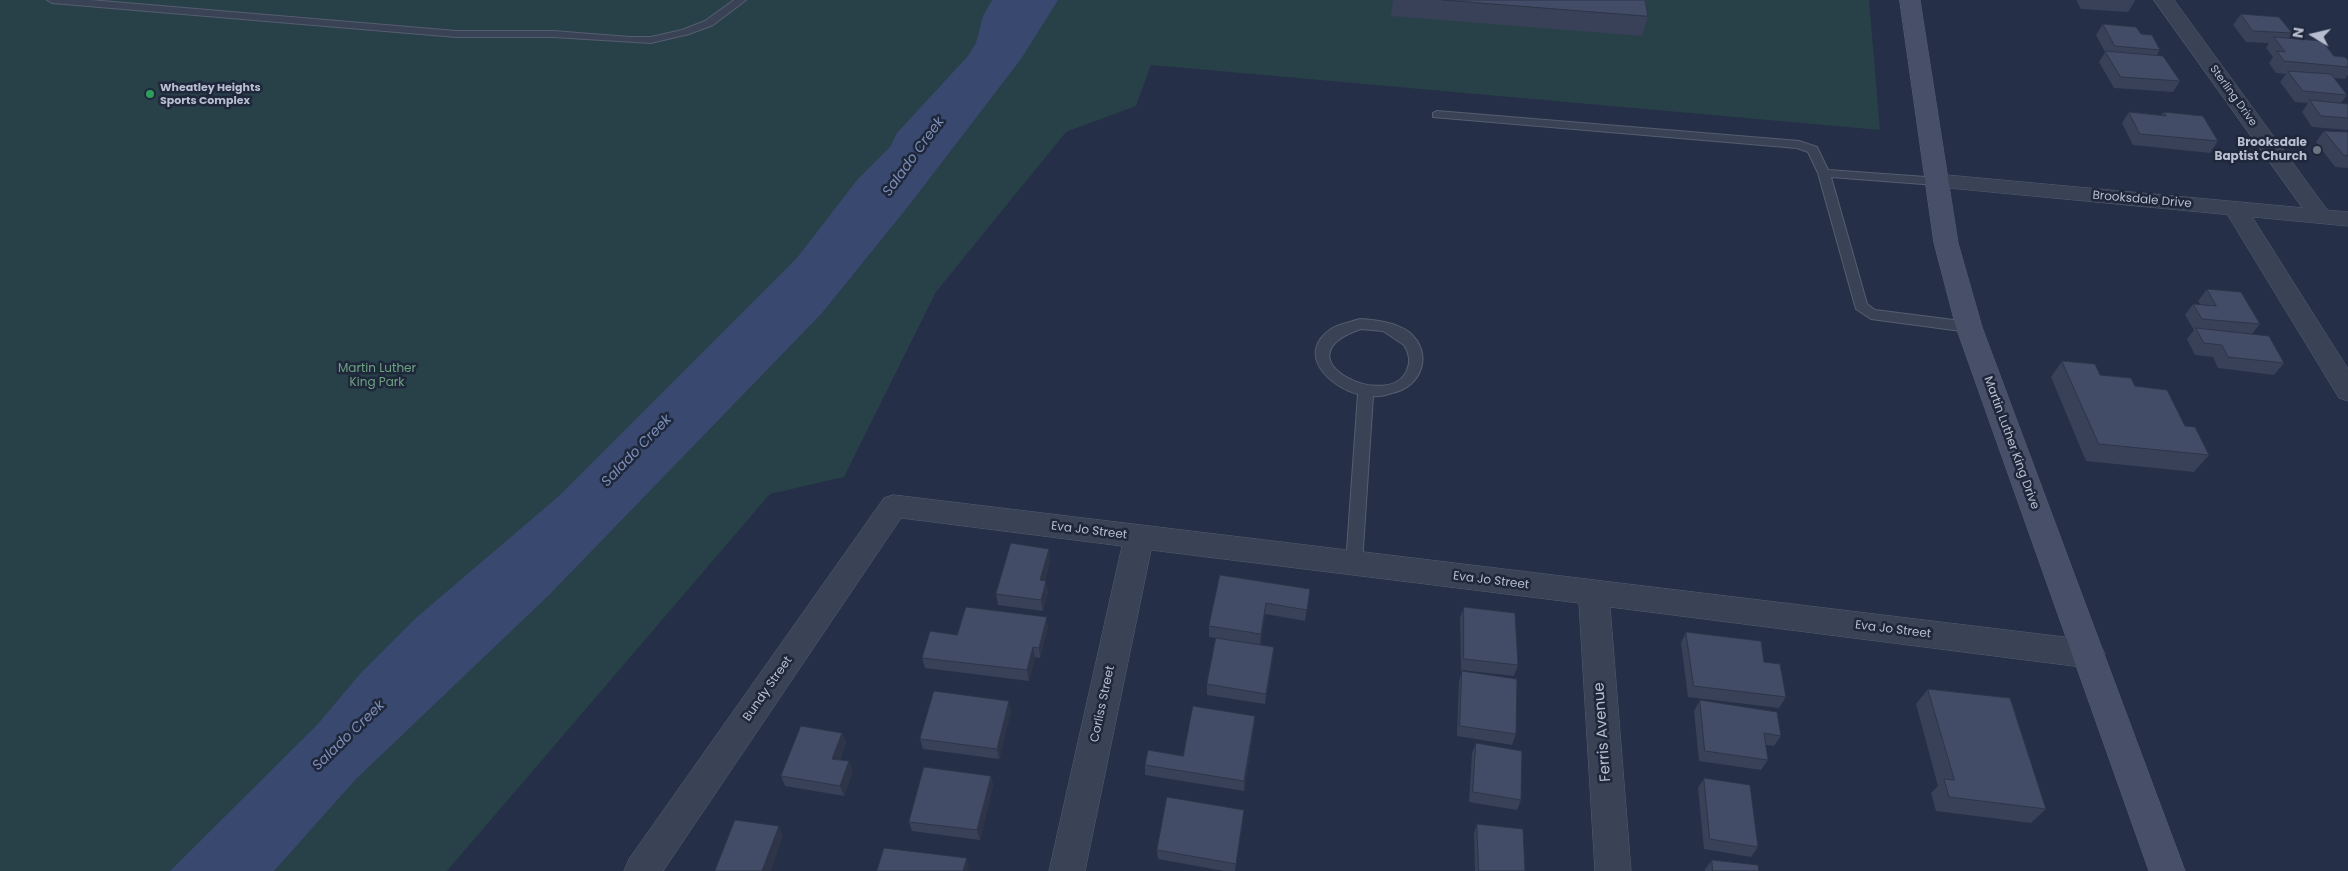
<!DOCTYPE html>
<html>
<head>
<meta charset="utf-8">
<style>
  body { margin:0 }
  #map { position:relative; width:2348px; height:871px; overflow:hidden; background:#252f47; font-family:Poppins,sans-serif }
  canvas { display:block }
  .north { position:absolute; left:2288px; top:10px; width:50px; height:50px; -webkit-text-stroke:4px #1f273b; paint-order:stroke; rotate:279deg; font-size:14px; font-weight:700; line-height:20px; text-align:center; color:#b8becf }
  .north::after { content:''; display:block; margin:auto; width:18px; height:22px; background:#b8becf; clip-path:polygon(50% 0,100% 100%,50% 72%,0 100%) }
</style>
</head>
<body>
<div id="map">
<canvas width="2348" height="871"></canvas>
<div class="north">N</div>
</div>
<script>
const c = document.querySelector('canvas').getContext('2d');
c.lineJoin = 'round';
function paint(path, color) { c.fillStyle = color; c.fill(path, 'evenodd'); }
function trace(path, color, width, dash) { c.strokeStyle = color; c.lineWidth = width; c.lineCap = dash ? 'butt' : 'round'; c.setLineDash(dash || []); c.stroke(path); }
function label(font, color, halo, rows, align = 'center') {
  c.font = font + ' Poppins,sans-serif'; c.lineWidth = 5; c.setLineDash([]); c.textBaseline = 'middle'; c.strokeStyle = halo; c.fillStyle = color; for (const [text, x, y, turn = 0] of rows) {
    c.save(); c.translate(x, y); c.rotate((+turn || 0) * Math.PI / 180); c.textAlign = isNaN(turn) ? turn : align; if (halo) c.strokeText(text, 0, 0); c.fillText(text, 0, 0); c.restore();
  }
}
const green = new Path2D(`
  M0 0H1869L1880 130 1151 65 1136 106 1066 132 936 292 844 477 770 494 447 871H0Z`);
const water = new Path2D(`
  M992 0H1058L1021 59 910 204 822 313 549 595 356 779 274 871H170L317 725 360 674 417 617 559 496 797 258 857 180 890 147 897 133 967 57 976 43 983 16Z`);
const service = new Path2D(`
  M47 0H90L456 31H553L630 37H651L682 30 705 21 734 0H746L713 25 689 34 651 43 553 37H456L52 3Z
  M1437 111 1799 141 1817 147 1828 170 1940 178 1942 181 1940 184 1936 185 1831 177 1867 304 1875 310 1969 322 1976 327 1969 332 1871 319 1856 309 1818 173 1808 152 1797 148 1433 117V113Z
  M1360 319C1376 320 1395 322 1409 332 1434 353 1422 387 1392 393 1386 395 1379 397 1373 396L1362 564 1360 569 1354 571 1348 569 1346 564 1358 394C1330 387 1295 354 1331 329 1338 324 1351 322 1360 319ZM1361 329 1383 331 1404 345C1409 352 1411 362 1407 370 1390 413 1275 358 1361 329Z`);
const minor = new Path2D(`
  M2154 0H2174L2328 211 2332 216 2328 221 2320 223 2312 221Z
  M2236 202 2244 204 2348 369V401L2339 398 2224 209 2228 204Z
  M894 495 2089 640 2100 644 2105 654 2100 664 2089 668 1610 607 1631 871H1595L1579 603 1151 550 1085 871H1049L1122 546 901 518 663 871H624L629 859 884 498Z`);
const tertiary = new Path2D(`
  M1936 174 2348 212V226L1928 186 1925 181 1928 176Z`);
const secondary = new Path2D(`
  M1900 0H1920L1958 243 1982 327 2185 871H2149L1956 327 1934 243Z`);
const wall = new Path2D(`
  M1393 0H1645L1648 16 1642 36 1391 16Z
  M2076 0H2134L2135 1 2128 12 2081 9Z
  M2241 14 2292 33 2289 38 2334 56 2348 60V75L2345 79 2334 78 2347 95 2341 103 2348 104V130L2312 127 2302 112 2308 103 2295 102 2280 82 2286 74 2276 73 2269 63 2273 57 2266 48 2269 43 2246 42 2233 25Z
  M2103 24 2141 34 2160 50 2157 55 2180 81 2173 92 2114 88 2099 62 2105 52 2096 35Z
  M2129 112 2161 115 2164 112 2218 141 2210 153 2133 145 2122 123Z
  M2324 131 2348 132V168L2335 167 2316 142Z
  M2207 289 2260 324 2252 334 2284 363 2274 375 2218 368 2213 357 2195 355 2187 339 2194 330 2185 315 2193 304H2200L2198 301Z
  M2062 361 2100 375 2135 386 2209 455 2194 472 2086 461 2051 377Z
  M1050 560 1045 581 1048 592 1043 611 998 605 996 594Z
  M1220 575 1310 589 1305 621 1265 614 1260 645 1273 658 1265 704 1207 695V684L1216 638 1209 637V626Z
  M1464 607 1518 665 1514 676 1461 670 1460 618Z
  M1048 627 1040 658 1035 657 1029 681 925 668 922 658 957 635Z
  M1686 632 1764 662 1786 697 1779 708 1688 697 1681 643Z
  M1462 671 1516 734 1512 745 1457 736 1459 681Z
  M1928 689 2046 809 2031 823 1936 811 1931 793 1938 786 1916 704Z
  M1700 700 1781 736 1774 746 1766 745 1768 760 1761 770 1699 761 1694 711Z
  M1011 711 999 759 923 749 920 739Z
  M1254 726 1244 791 1145 775V765L1183 756Z
  M842 733 846 743 840 760 849 761 853 771 844 796 785 786 781 776Z
  M1476 743 1521 800 1517 810 1469 802 1472 753Z
  M991 776 993 786 980 840 912 831 909 822Z
  M1704 778 1758 847 1751 857 1704 849 1698 788Z
  M1243 820 1235 871H1224L1158 859 1157 850Z
  M1477 824 1525 871H1475L1474 833Z
  M1712 860 1759 871H1705V869Z`);
const shadedWall = new Path2D(`
  M1049 549 1050 560 1042 591 1040 580Z
  M1046 581 1048 592 1043 611 1041 600Z
  M1266 603 1265 614 1260 645 1261 634Z
  M1047 617 1048 627 1040 658 1039 648Z
  M1033 647 1035 657 1029 681 1027 670Z
  M1274 647 1273 658 1265 704 1266 694Z
  M1009 701 1011 711 999 759 997 749Z
  M1255 716 1254 726 1244 791V781Z
  M842 733 846 743 836 769 832 759Z
  M849 761 853 771 844 796 840 786Z
  M991 776 993 786 980 840 977 830Z
  M779 826 783 836 771 871H762Z
  M967 858 969 867 968 871H963Z`);
const building = new Path2D(`
  M1443 0H1645L1648 16Z
  M2241 14 2279 17 2292 33 2253 31Z
  M2103 24 2136 27 2141 34 2152 35 2160 50 2115 46Z
  M2274 37 2322 41 2334 56 2345 57 2348 60V67L2284 61 2277 51 2285 52Z
  M2105 51 2163 56 2180 81 2121 77Z
  M2288 71 2331 74 2347 95 2303 91Z
  M2310 100 2348 104V118L2321 116Z
  M2129 112 2166 116 2164 112 2203 116 2218 141 2140 134Z
  M2324 131 2348 132V156L2344 155Z
  M2207 289 2241 292 2260 324 2202 319 2193 304 2216 306Z
  M2196 328 2269 336 2284 363 2228 357 2222 345 2204 343Z
  M2062 361 2095 364 2100 375 2131 378 2135 386 2167 390 2185 426 2195 427 2209 455 2099 444Z
  M1011 543 1049 549 1040 580 1046 581 1041 600 996 594Z
  M1220 575 1310 589 1307 610 1266 603 1261 634 1209 626Z
  M966 607 1047 617 1039 648 1033 647 1027 670 922 658 930 631 957 635Z
  M1464 607 1515 613 1518 665 1464 659Z
  M1686 632 1761 641 1764 662 1780 664 1786 697 1694 686Z
  M1216 638 1274 647 1266 694 1207 684Z
  M1462 671 1517 679 1516 734 1460 726Z
  M1928 689 2010 698 2046 809 1949 797 1944 779 1954 780Z
  M934 691 1009 701 997 749 920 739Z
  M1700 700 1777 712 1781 736 1764 733 1768 760 1705 751Z
  M1193 706 1255 716 1244 781 1145 765 1148 750 1183 756Z
  M801 726 842 733 832 759 849 761 840 786 781 776Z
  M1476 743 1522 751 1521 800 1473 792Z
  M924 767 991 776 977 830 909 822Z
  M1704 778 1750 785 1758 847 1710 839Z
  M1167 797 1244 810 1236 864 1157 850Z
  M735 820 779 826 762 871H715Z
  M1477 824 1523 829 1525 871H1479Z
  M884 848 967 858 963 871H877Z
  M1712 860 1758 865 1759 871H1713Z`);
const markers = [
  [150,94,5,"#2e9e5b"],
  [2317,150,5,"#6b7280"]
];
const farPoinames = [
  ["Wheatley Heights",160,88],
  ["Sports Complex",160,101]
];
const farStreetnames = [
  ["Sterling Drive",2233,96,54]
];
const poiNames = [
  ["Brooksdale",2307,143],
  ["Baptist Church",2307,157]
];
const streetNames = [
  ["Brooksdale Drive",2142,200,5],
  ["Martin Luther King Drive",2011,443,70],
  ["Eva Jo Street",1089,531,7],
  ["Eva Jo Street",1491,581,7],
  ["Eva Jo Street",1893,630,7],
  ["Bundy Street",768,689,-55],
  ["Corliss Street",1103,704,-78]
];
const parkNames = [
  ["Martin Luther",377,369],
  ["King Park",377,383]
];
const waterNames = [
  ["Salado Creek",914,157,-54],
  ["Salado Creek",637,451,-46],
  ["Salado Creek",349,736,-44]
];
const nearStreetnames = [
  ["Ferris Avenue",1603,732,-94]
];
paint(green, '#284048');
paint(water, '#38486f');
trace(service, '#565d70', 2);
trace(minor, '#565d70', 1);
trace(tertiary, '#565d70', 1);
trace(secondary, '#565d70', 1);
paint(service, '#3a4256');
paint(minor, '#3a4256');
paint(tertiary, '#3a4256');
paint(secondary, '#485069');
paint(wall, '#394159');
paint(shadedWall, '#2e3548');
paint(building, '#424c67');
trace(building, '#2e3548', 1);
for (const [x, y, r, color] of markers) { const dot = new Path2D(); dot.arc(x, y, r, 0, 2 * Math.PI); c.fillStyle = color; c.fill(dot); trace(dot, '#1f273b', 2); }
label('bold 11px', '#b8becf', '#1f273b', farPoinames, 'left');
label('11px', '#b8becf', '#1f273b', farStreetnames);
label('bold 12px', '#b8becf', '#1f273b', poiNames, 'right');
label('12px', '#b8becf', '#1f273b', streetNames);
label('12px', '#6da280', '#1f273b', parkNames);
label('italic 14px', '#7d8eb8', '#1f273b', waterNames);
label('15px', '#b8becf', '#1f273b', nearStreetnames);
</script>
</body>
</html>
